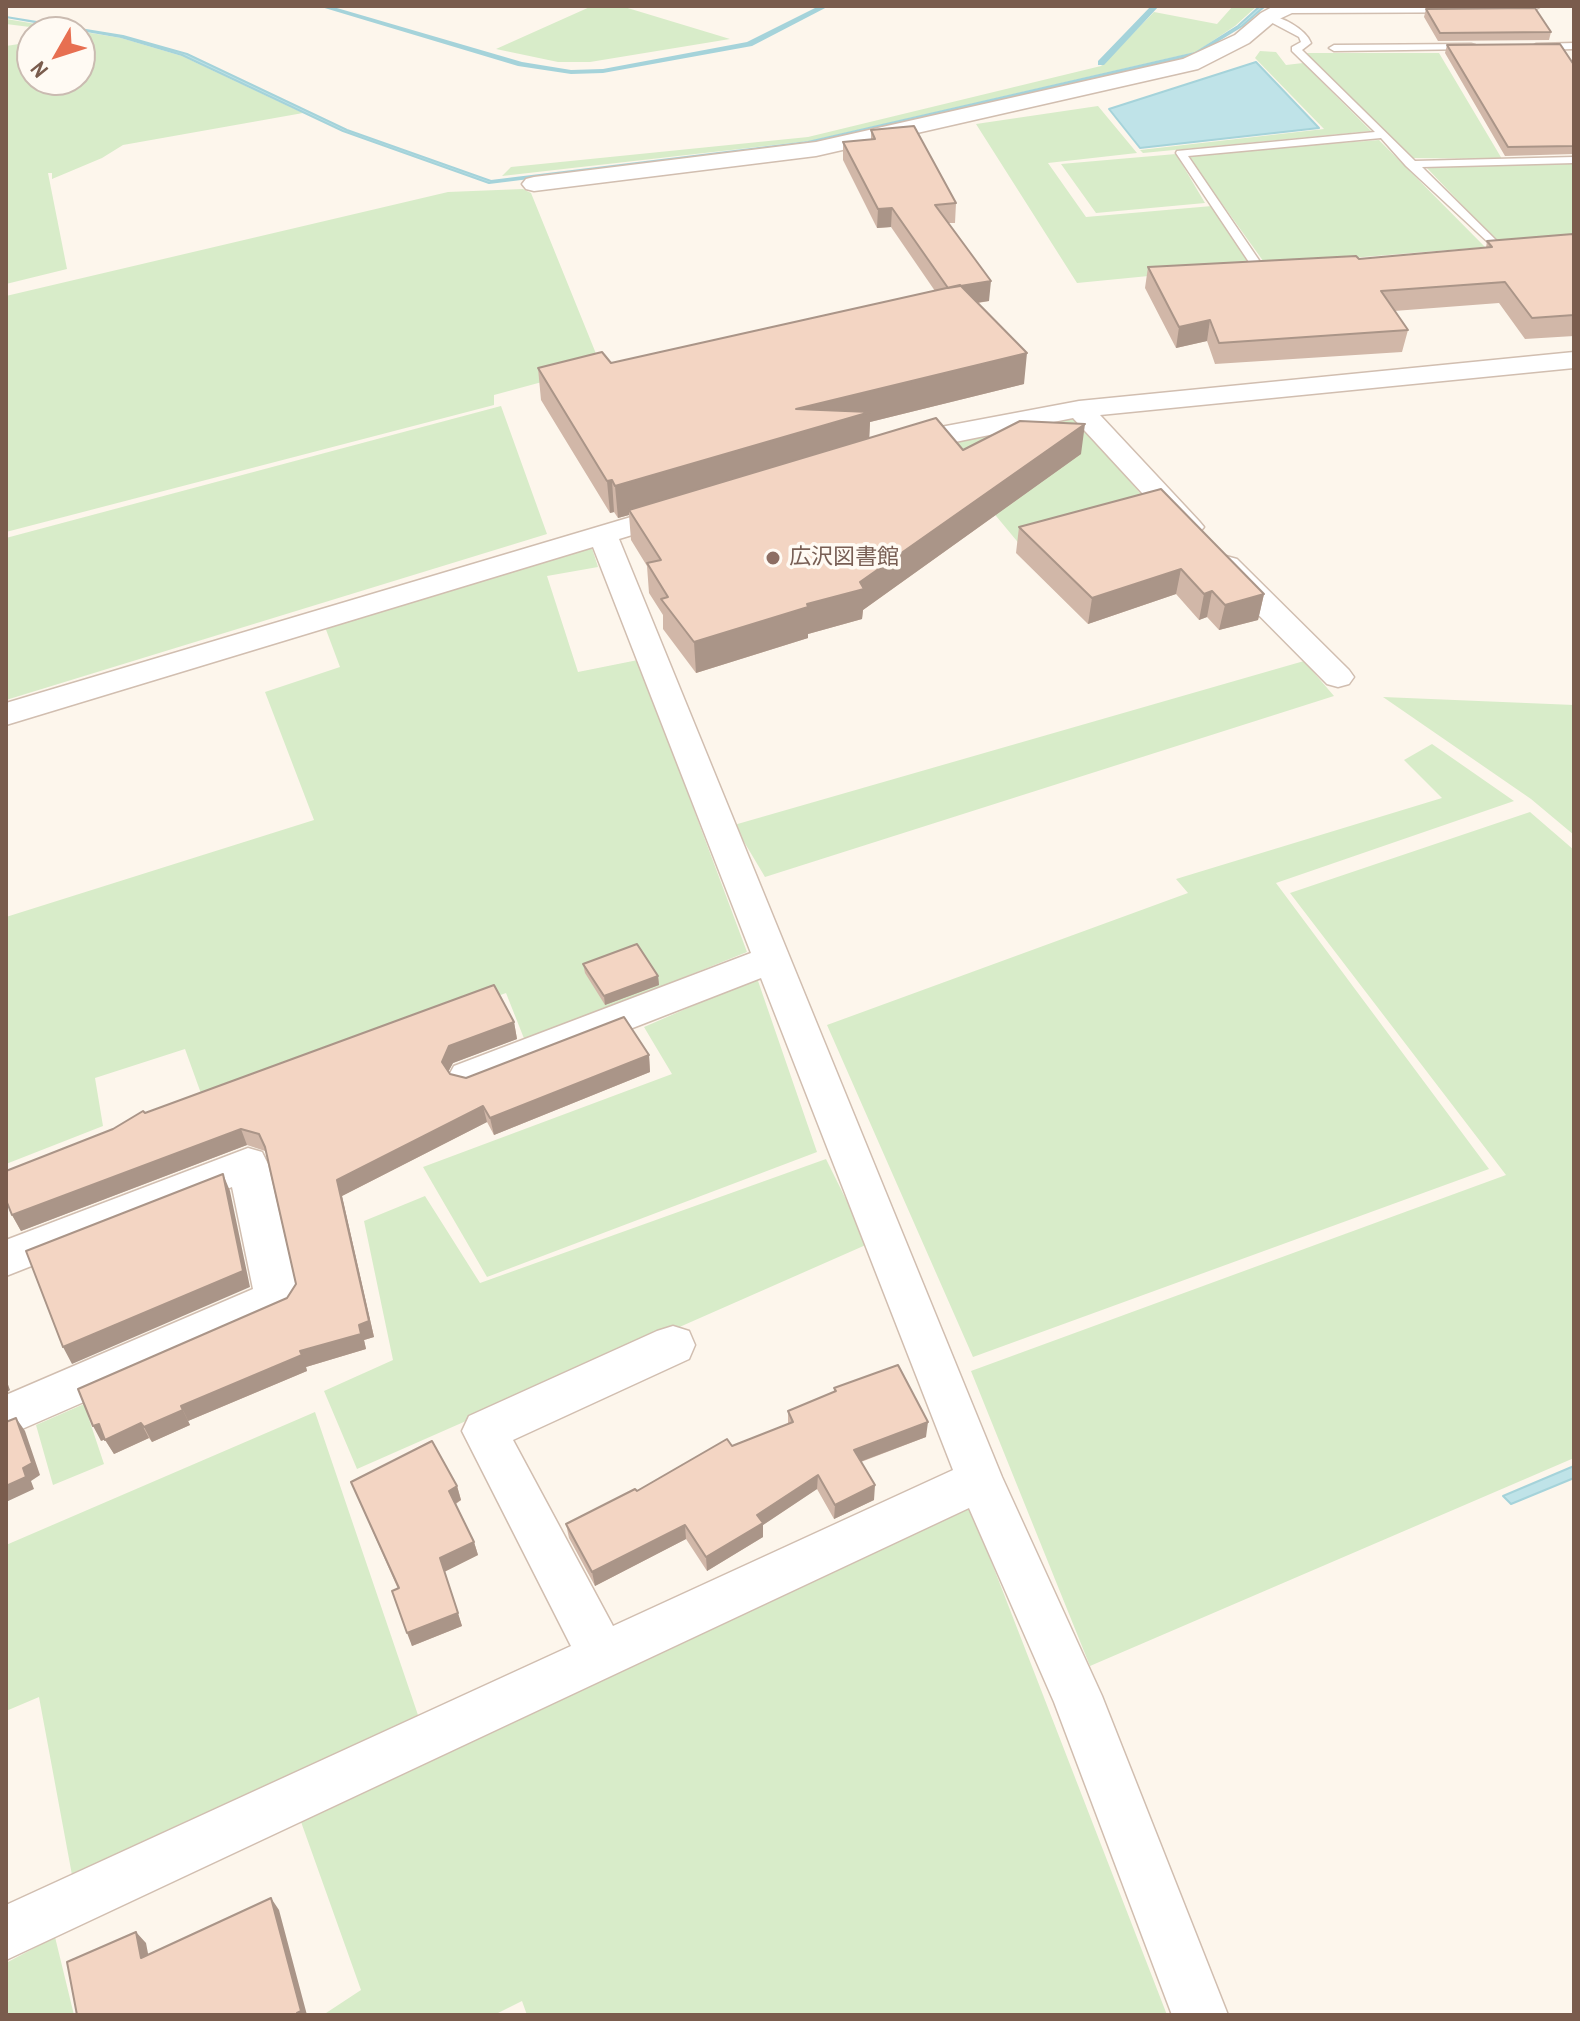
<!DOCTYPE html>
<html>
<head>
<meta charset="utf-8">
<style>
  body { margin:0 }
  #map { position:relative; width:1580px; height:2021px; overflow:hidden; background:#fdf6ec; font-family:"Archivo Narrow",sans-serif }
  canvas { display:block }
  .frame { position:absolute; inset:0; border:8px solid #7a5c4d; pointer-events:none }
  .north { position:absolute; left:16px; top:16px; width:80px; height:80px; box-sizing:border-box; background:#fffaf3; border:2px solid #cabbb1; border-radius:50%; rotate:231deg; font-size:22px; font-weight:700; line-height:32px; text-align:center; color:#7a5c4d }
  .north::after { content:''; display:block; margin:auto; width:28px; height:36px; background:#e76f51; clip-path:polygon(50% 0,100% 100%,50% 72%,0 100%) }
</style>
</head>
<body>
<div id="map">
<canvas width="1580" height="2021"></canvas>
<div class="frame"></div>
<div class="north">N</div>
</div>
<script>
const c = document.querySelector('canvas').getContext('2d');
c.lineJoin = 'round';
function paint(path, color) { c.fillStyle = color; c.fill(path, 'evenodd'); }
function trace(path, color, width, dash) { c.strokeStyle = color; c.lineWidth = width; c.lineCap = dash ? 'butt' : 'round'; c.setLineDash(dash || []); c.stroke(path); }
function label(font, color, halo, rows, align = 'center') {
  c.font = font + ' "Archivo Narrow","Noto Sans JP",sans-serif'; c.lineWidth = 7; c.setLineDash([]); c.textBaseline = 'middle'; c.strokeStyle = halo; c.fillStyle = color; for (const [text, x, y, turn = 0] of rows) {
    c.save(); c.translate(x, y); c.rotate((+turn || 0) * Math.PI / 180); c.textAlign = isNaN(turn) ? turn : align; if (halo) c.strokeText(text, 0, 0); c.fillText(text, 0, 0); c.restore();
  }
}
const green = new Path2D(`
  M592 6H621L730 39 590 62H558L496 49Z
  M1233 6H1257L1235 26 1196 52 810 141 502 176 511 167 808 137 1101 66 1154 12 1217 24Z
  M6 19 121 38 182 56 303 113 123 145 102 158 52 179V173H48L67 269 6 284V46L32 42 30 27 6 24ZM32 32H80V80H32Z
  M1260 51 1276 52 1286 65 1303 63 1371 131 1143 153 1140 150 1324 129 1255 58Z
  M1305 53H1439L1502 159 1411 158Z
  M1098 106 1137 153 1048 163 1086 217 1212 206 1251 266 1077 283 976 124Z
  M1379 140 1485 247 1266 265 1187 155Z
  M1176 154 1205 203 1096 213 1061 164Z
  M1574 163V244L1504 249 1426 167Z
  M523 189 531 193 601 366 494 395V405L6 532V296L448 192Z
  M501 406 547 534 6 700V538Z
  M1074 418 1155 510 1021 546 938 446Z
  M591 545 598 567 547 576 578 672 638 660 747 952 525 1041 506 993 257 1083 203 1099 185 1049 95 1078 103 1126 6 1164V917L314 820 265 692 340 667 325 627Z
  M1304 661 1334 696 765 877 734 825Z
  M1383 697 1574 705V835L1531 799Z
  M1432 744 1514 801 1276 883 1489 1169 973 1357 827 1025 1188 893 1176 879 1442 798 1404 760Z
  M1530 812 1574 850V1458L1090 1666 971 1371 1506 1175 1290 893Z
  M757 978 817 1152 487 1277 423 1167 672 1074 644 1027Z
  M826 1159 868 1244 357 1469 324 1391 393 1360 364 1221 425 1196 480 1283Z
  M84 1404 104 1464 53 1485 36 1425Z
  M315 1412 419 1718 72 1875 39 1697 6 1711V1545Z
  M969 1504 1167 2015H527L522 2001 494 2015H323L361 1990 300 1819Z
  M55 1937 74 2015H6V1963Z`);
const water = new Path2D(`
  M1260 6H1265L1242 26 1196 54 810 143 489 183 343 131 182 55 121 37 6 17 123 36 187 54 347 130 491 181 808 142 1195 53 1238 26Z
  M1256 62 1319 128 1140 148 1109 109Z
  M1574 1466V1478L1511 1504 1503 1496Z`);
const stream = new Path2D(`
  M318 6H330L522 62 571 70 603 69 747 42 819 6H829L752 46 603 73 571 74 518 66Z
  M1151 6H1159L1104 65H1098V61Z`);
const lane = new Path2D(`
  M1265 15C1280 15 1306 29 1311 43L1302 50 1415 161 1574 157V163L1422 167 1508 252V256L1504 257 1406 166 1381 138 1188 156 1265 269 1255 271 1176 153 1177 151 1375 132 1292 51V47L1301 42 1299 37 1265 19Z
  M1574 43V49L1536 50 1531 47 1536 44Z
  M1471 44 1475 45V49L1334 51 1329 48 1334 45Z`);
const street = new Path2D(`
  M1274 6H1541L1531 12 1292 13 1275 21 1249 43 1198 69 816 156 534 191 526 189 522 184 526 179 534 177 816 142 1183 59 1235 35 1261 13Z
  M1574 352V368L1100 415 1199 521 1204 527 1199 533 1189 536 1179 533 1073 418 901 453 891 451 887 445 891 439 930 429 1079 401Z
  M678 503 688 506 693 512 688 518 619 539 1002 1477 1102 1696 1228 2015H1172L1054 1702 969 1508 6 1960V1905L571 1646 462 1431 469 1416 657 1331 673 1326 689 1331 695 1345 689 1359 513 1440 613 1626 953 1470 761 978 468 1092 454 1088 448 1077 454 1066 751 953 593 547 6 725V703Z
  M1226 556 1237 559 1349 670 1354 677 1349 684 1338 687 1327 684 1215 571 1211 565 1215 559Z
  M248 1148 262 1152 268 1164 299 1298 292 1311 6 1436V1395L253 1289 232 1187 6 1276V1240Z`);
const wall = new Path2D(`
  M1426 9 1551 32 1549 40 1438 41 1424 17Z
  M1447 45 1574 65V154L1505 156 1445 53Z
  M871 130 956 203 955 223H948L989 301 978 303 1024 384 870 422 869 438 963 450 1081 454 863 610 862 619 808 634V638L696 673 663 629V615L649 593 647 566 631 540 629 515 618 518 614 512 610 513 541 400 538 368 611 363 935 291 891 227 877 228 843 160V142L871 139Z
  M1574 236V336L1525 339 1499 303 1394 311 1408 330 1402 352 1215 364 1207 341 1176 348 1145 288 1148 267 1359 259 1486 248 1487 241Z
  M1161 489 1264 594 1258 620 1219 630 1207 617 1199 620 1176 594 1088 624 1016 553 1019 527Z
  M583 964 658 976 659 985 605 1005 585 973Z
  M514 1022 517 1039 453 1063 448 1072 450 1074 466 1078 649 1055 650 1072 494 1135 487 1122 342 1196 374 1337 364 1340 366 1349 306 1367 307 1371 188 1421 190 1425 152 1442 149 1438 114 1454 105 1439 101 1441 287 1298 296 1284 267 1155 265 1151 247 1145 21 1231 12 1215 113 1129 145 1113Z
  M834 1388 926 1437 861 1462 874 1500 834 1519 817 1489 763 1525V1537L707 1571 686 1539 595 1586 569 1538 566 1524 732 1446 788 1424V1411L834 1392Z
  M351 1482 457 1486 461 1500 456 1504 474 1542 478 1555 444 1572 462 1626 412 1646 398 1589Z`);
const shadedWall = new Path2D(`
  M892 208 891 227 877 228 878 209Z
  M991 281 989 301 946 307 948 288Z
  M1210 320 1207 341 1176 348 1179 327Z
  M1027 353 1024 384 870 422 869 444 629 510V515L618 518 615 486 796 409Z
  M1085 424 1081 454 863 610 862 619 808 634V638L696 673 694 642 807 604 860 582Z
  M612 480 614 512 610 513 607 481Z
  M1181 569 1176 594 1088 624 1092 598Z
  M1212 591 1207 617 1199 620 1204 594Z
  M1264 594 1258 620 1219 630 1225 605Z
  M658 976 659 985 605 1005 604 996Z
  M514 1022 517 1039 453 1063 445 1078 442 1062 449 1046Z
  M649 1055 650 1072 494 1135 490 1118Z
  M483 1106 487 1122 342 1196 374 1337 364 1340 366 1349 306 1367 307 1371 188 1421 181 1406 300 1351 337 1180Z
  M241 1129 247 1145 21 1231 12 1215Z
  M223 1174 230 1191 250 1287 72 1364 63 1347Z
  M6 1379 10 1390 6 1393Z
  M183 1410 190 1425 152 1442 144 1427Z
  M16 1418 25 1431 40 1475 31 1481 34 1489 6 1502V1486L23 1468Z
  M928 1422 926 1437 854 1464V1450Z
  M141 1423 149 1438 114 1454 105 1440 106 1439 101 1441 93 1426 99 1424Z
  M818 1475 817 1489 763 1525V1537L707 1571 706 1557 757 1515Z
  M875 1485 874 1500 834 1519 835 1505Z
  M457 1486 461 1500 453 1505 449 1491Z
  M685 1525 686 1539 595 1586 592 1572Z
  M474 1542 478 1555 444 1572 440 1558Z
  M458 1613 462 1626 412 1646 407 1633Z
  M271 1898 279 1910 307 2015H298Z
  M136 1932 146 1943 151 1969 141 1958Z`);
const building = new Path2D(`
  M1535 8 1551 32 1440 33 1426 9Z
  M1560 44 1574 65V146L1508 147 1447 45Z
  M914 126 956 203 935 205 991 281 948 288 892 208 878 209 843 142 875 139 871 130Z
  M1573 234 1574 236V315L1532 318 1505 282 1381 291 1408 330 1219 343 1210 320 1179 327 1148 267 1356 256 1359 259 1492 247 1487 241Z
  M960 285 1027 353 796 409 870 412 615 486 612 480 607 481 538 368 602 352 611 363Z
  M936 418 963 450 1020 421 1085 424 860 582 864 589 807 604 808 607 694 642 661 599 668 597 647 563 661 560 629 510Z
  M1161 489 1264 594 1225 605 1212 591 1204 594 1181 569 1092 598 1019 527Z
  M637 944 658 976 604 996 583 964Z
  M494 985 514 1022 449 1046 442 1062 450 1074 466 1078 624 1017 649 1055 490 1118 483 1106 337 1180 369 1321 359 1325 361 1334 300 1351 302 1355 181 1406 183 1410 144 1427 141 1423 105 1440 99 1424 93 1426 78 1389 287 1298 296 1284 265 1147 259 1134 241 1129 12 1215 6 1200V1171L113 1129 143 1111 145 1113Z
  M223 1174 243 1271 63 1347 26 1251Z
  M898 1365 928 1422 854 1450 875 1485 835 1505 818 1475 757 1515 763 1523 706 1557 685 1525 592 1572 566 1524 635 1489 637 1491 727 1439 732 1446 793 1422 788 1411 836 1391 834 1388Z
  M16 1418 32 1463 23 1468 26 1477 6 1486V1422Z
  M432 1441 457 1486 449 1491 474 1542 440 1558 458 1613 407 1633 392 1591 399 1588 351 1482Z
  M271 1898 301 2011 297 2013 298 2015H77L67 1962 136 1932 141 1958Z`);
const markers = [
  [773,558,8,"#8d6e63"]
];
const farEducationnames = [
  ["広沢図書館",789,558]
];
paint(green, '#d8ecc9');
paint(water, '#bfe3e8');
trace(water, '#a5d3da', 2);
paint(stream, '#a5d3da');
trace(lane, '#d1beb0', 3);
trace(street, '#d1beb0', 3);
paint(lane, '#fff');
paint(street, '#fff');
paint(wall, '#d1b7a8');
paint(shadedWall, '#aa9588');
paint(building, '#f3d5c3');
trace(building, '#aa9588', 2);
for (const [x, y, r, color] of markers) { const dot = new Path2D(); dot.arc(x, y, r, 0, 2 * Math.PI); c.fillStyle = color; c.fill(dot); trace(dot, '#fffaf3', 3); }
label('22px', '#785e54', '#fffaf3', farEducationnames, 'left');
</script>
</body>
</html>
